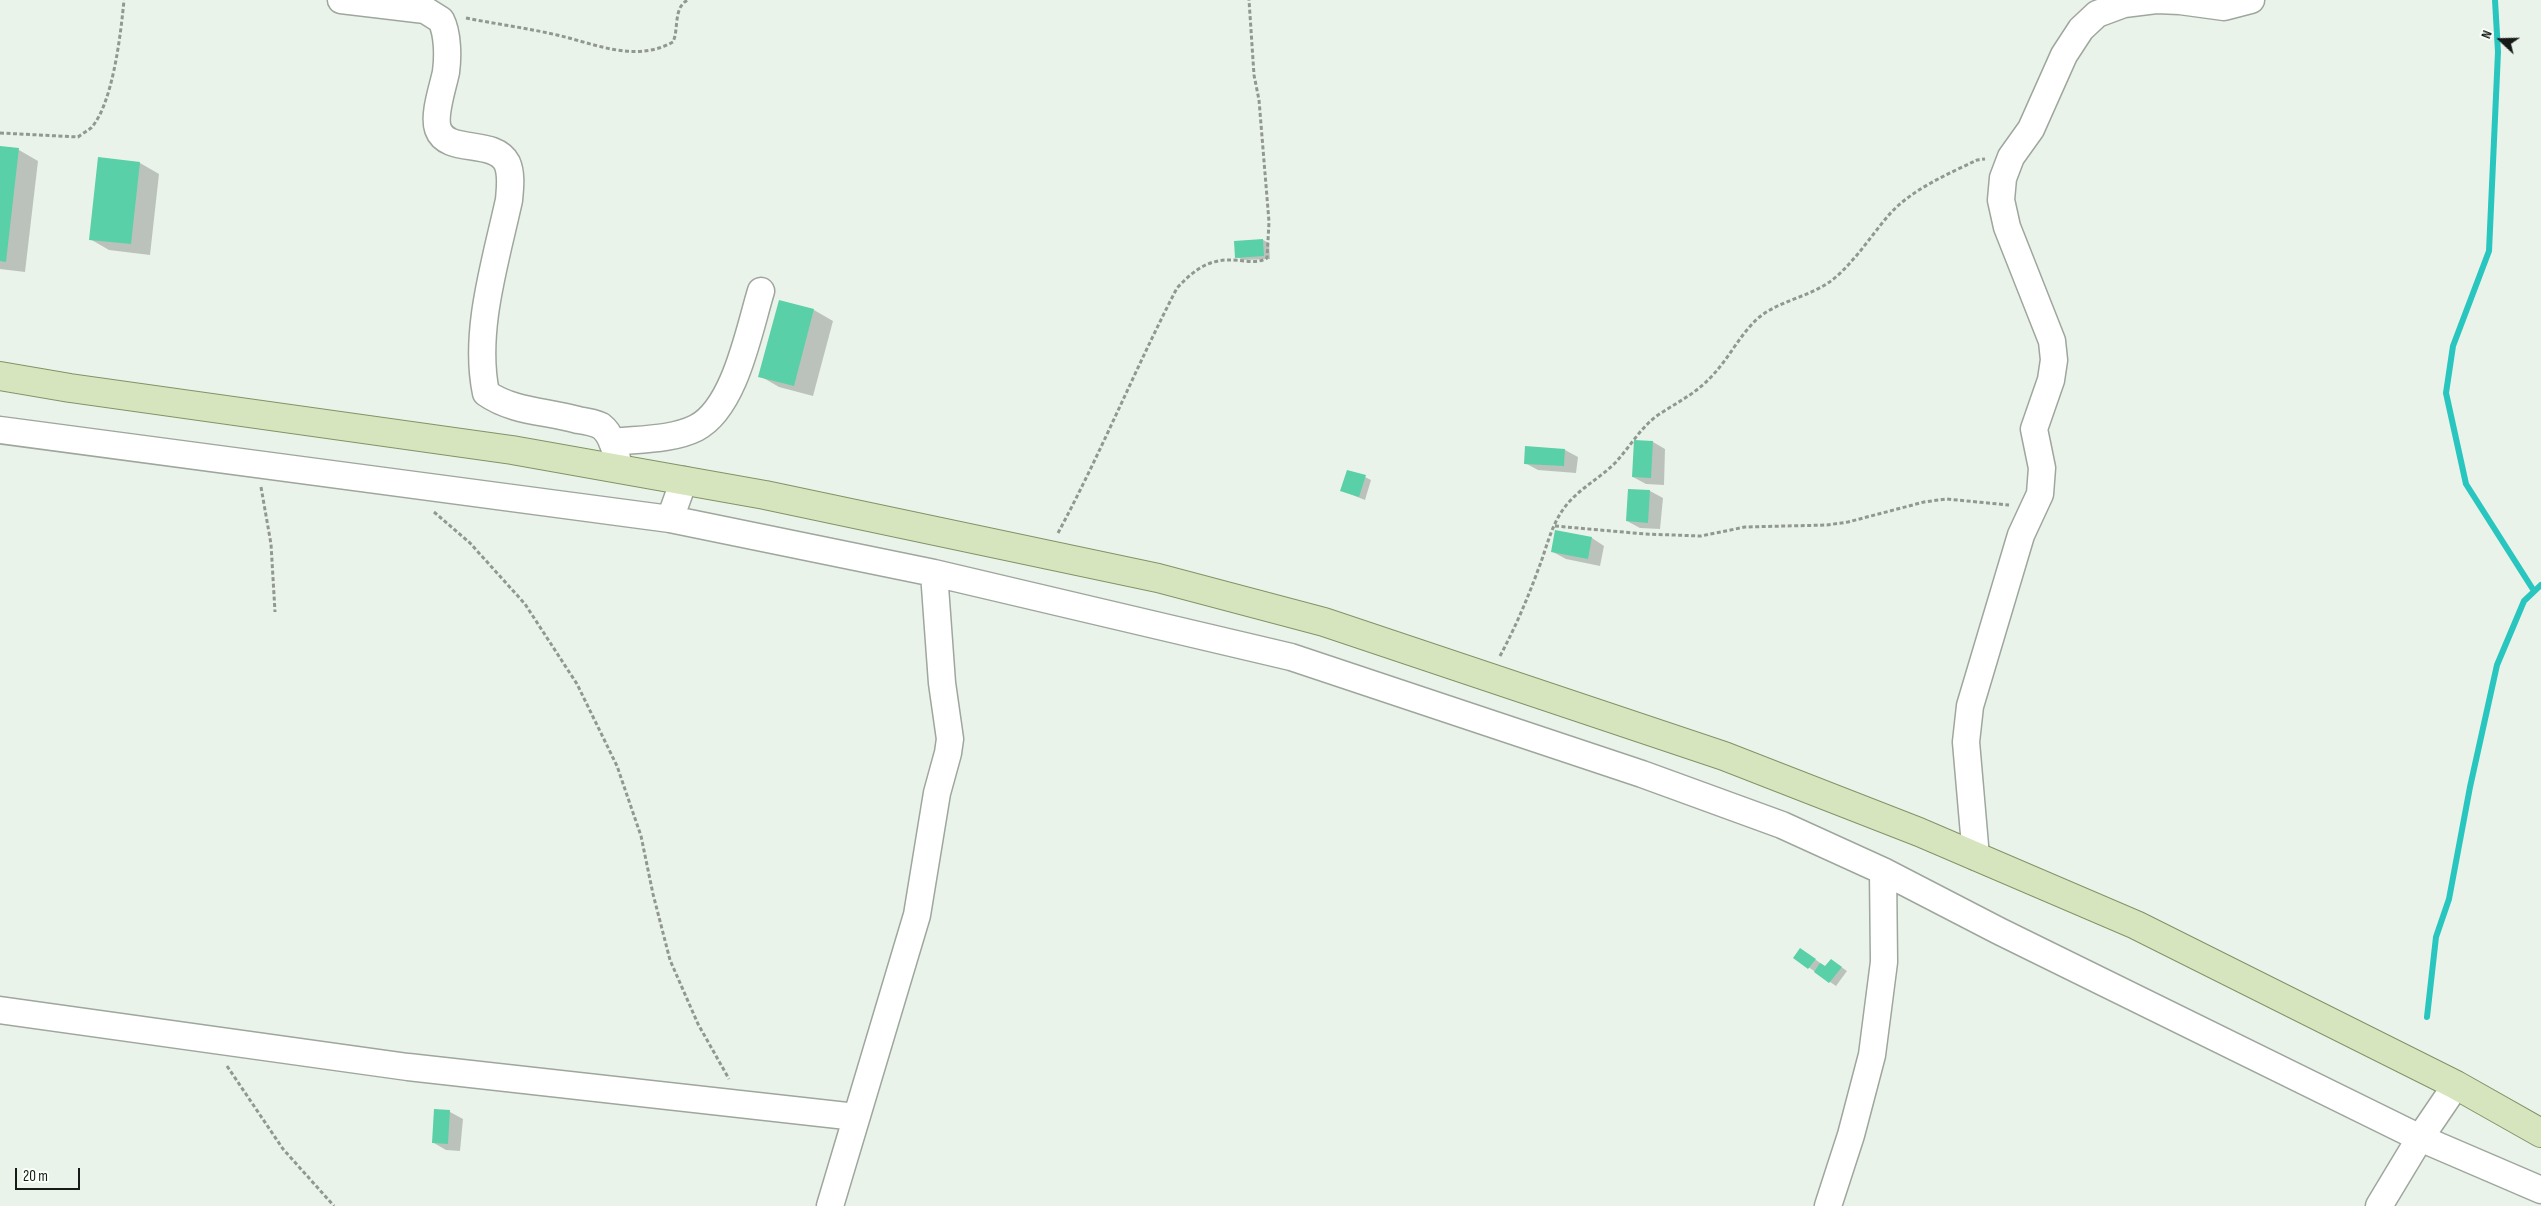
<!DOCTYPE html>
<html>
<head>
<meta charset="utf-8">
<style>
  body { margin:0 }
  #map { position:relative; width:2541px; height:1206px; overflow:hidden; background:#eaf3ea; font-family:"Sofia Sans Condensed",sans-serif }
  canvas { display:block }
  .north { position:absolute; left:2476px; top:15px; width:50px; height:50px; -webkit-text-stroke:4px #f9fff9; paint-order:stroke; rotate:291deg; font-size:14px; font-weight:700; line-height:20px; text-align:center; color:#171b18 }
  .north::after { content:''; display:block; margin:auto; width:18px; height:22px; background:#171b18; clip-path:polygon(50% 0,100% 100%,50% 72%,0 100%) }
  .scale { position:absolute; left:15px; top:1168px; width:65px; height:22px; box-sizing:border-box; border:2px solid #171b18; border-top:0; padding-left:6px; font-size:15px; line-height:18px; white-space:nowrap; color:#171b18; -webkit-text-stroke:4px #f9fff9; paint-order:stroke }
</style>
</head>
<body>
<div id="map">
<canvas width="2541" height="1206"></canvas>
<div class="north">N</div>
<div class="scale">20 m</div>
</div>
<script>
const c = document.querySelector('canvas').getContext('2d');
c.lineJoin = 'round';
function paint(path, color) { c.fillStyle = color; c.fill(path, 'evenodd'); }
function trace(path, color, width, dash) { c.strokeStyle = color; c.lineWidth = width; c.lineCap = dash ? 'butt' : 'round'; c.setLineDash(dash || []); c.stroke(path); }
const shadow = new Path2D(`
  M0 148 19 150 38 161 25 272 0 269Z
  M140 163 159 174 150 255 109 250 90 239Z
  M1263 240 1269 243 1270 259 1243 260 1237 257Z
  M780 301 814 310 833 321 813 396 779 387 760 376Z
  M1653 442 1665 449 1664 485 1646 484 1633 477Z
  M1526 448 1565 450 1578 457 1576 473 1538 470 1525 463Z
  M1365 477 1371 480 1365 500 1342 491Z
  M1650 491 1663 498 1660 529 1640 528 1627 521Z
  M1592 538 1604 546 1600 566 1566 559 1553 552Z
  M1806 953 1826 967 1837 964 1847 971 1836 986 1795 958Z
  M436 1111 450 1112 463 1119 460 1151 446 1150 434 1143Z`);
const stream = new Path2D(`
  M2495 0 2498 52 2489 251 2453 346 2446 393 2466 484 2534 591
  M2427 1017 2436 937 2449 899 2470 787 2497 665 2524 601 2541 585`);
const building = new Path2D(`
  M0 146 19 148 6 262 0 261Z
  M98 157 140 162 131 244 89 240Z
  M1263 239 1264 256 1235 258 1234 241Z
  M779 300 814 309 794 386 758 377Z
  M1634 440 1653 441 1651 478 1632 477Z
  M1525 446 1565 449 1564 466 1524 464Z
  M1347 470 1366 475 1359 497 1340 491Z
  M1628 489 1650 490 1648 523 1626 521Z
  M1555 530 1592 537 1588 559 1551 552Z
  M1800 948 1816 959 1808 969 1793 958Z
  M1831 959 1842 967 1829 983 1814 972 1820 963 1825 966Z
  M434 1109 450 1110 448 1144 432 1143Z`);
const path = new Path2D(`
  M466 18C496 24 527 28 557 35 596 44 635 63 673 42 679 29 673 7 688 0
  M0 133 78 137C82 134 87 131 91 128 113 104 121 32 124 0
  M261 487 271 544 275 612
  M434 512 470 543 525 604 577 684 617 766 641 836 653 894 670 960 698 1024 729 1079
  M1555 526 1645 534 1701 536 1745 527 1827 525 1848 522 1924 502 1946 499 2009 505
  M1058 533C1101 453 1135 369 1177 288 1191 273 1206 260 1228 260 1240 259 1256 265 1267 258L1269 222 1259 100 1254 75 1249 0
  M1500 656C1515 628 1527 600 1538 570 1546 550 1550 529 1562 511 1576 490 1598 480 1615 463 1630 447 1640 428 1658 415 1676 403 1695 394 1710 378 1728 360 1739 336 1757 319 1780 299 1814 297 1837 276 1857 258 1871 236 1888 216 1910 190 1948 174 1977 160L1985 159
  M227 1066 283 1149 334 1206`);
const minor = new Path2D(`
  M341 0 425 10 441 20C448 34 448 57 446 72 443 87 433 115 438 129 447 155 494 138 507 163 512 174 510 189 509 200 496 260 473 332 486 393 513 412 547 411 578 420 585 421 595 423 601 426 613 435 616 454 619 468
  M0 430 670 519 684 480
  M612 442C639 439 672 440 696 428 735 408 749 330 761 291
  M670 519 934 573 1291 657 1642 774 1782 825 1883 871 1999 931 2420 1138 2541 1190
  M1976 857 1966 742 1970 706 2021 535 2040 494 2042 468 2034 429 2051 380 2054 360 2052 341 2007 227 2001 200 2003 178 2011 157 2031 129 2064 55 2081 29 2097 14 2124 4 2156 0 2180 1 2224 7 2251 0
  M0 1010 408 1067 856 1117
  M830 1206 917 915 937 793 948 753 950 739 942 683 934 573
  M1828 1206 1851 1135 1872 1055 1884 962 1883 871
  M2379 1206 2420 1138 2456 1085`);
const major = new Path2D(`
  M0 376 70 388 512 450 765 495 1158 578 1324 622 1724 756 1919 832 2136 925 2456 1085 2541 1133`);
paint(shadow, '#0003');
trace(stream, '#28c6be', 6);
paint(building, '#59d0a7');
trace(minor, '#9ea69e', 29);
trace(major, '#829367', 30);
trace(path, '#919891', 3, [4, 2.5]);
trace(minor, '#fff', 26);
trace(major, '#d6e5bd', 28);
</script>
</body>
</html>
